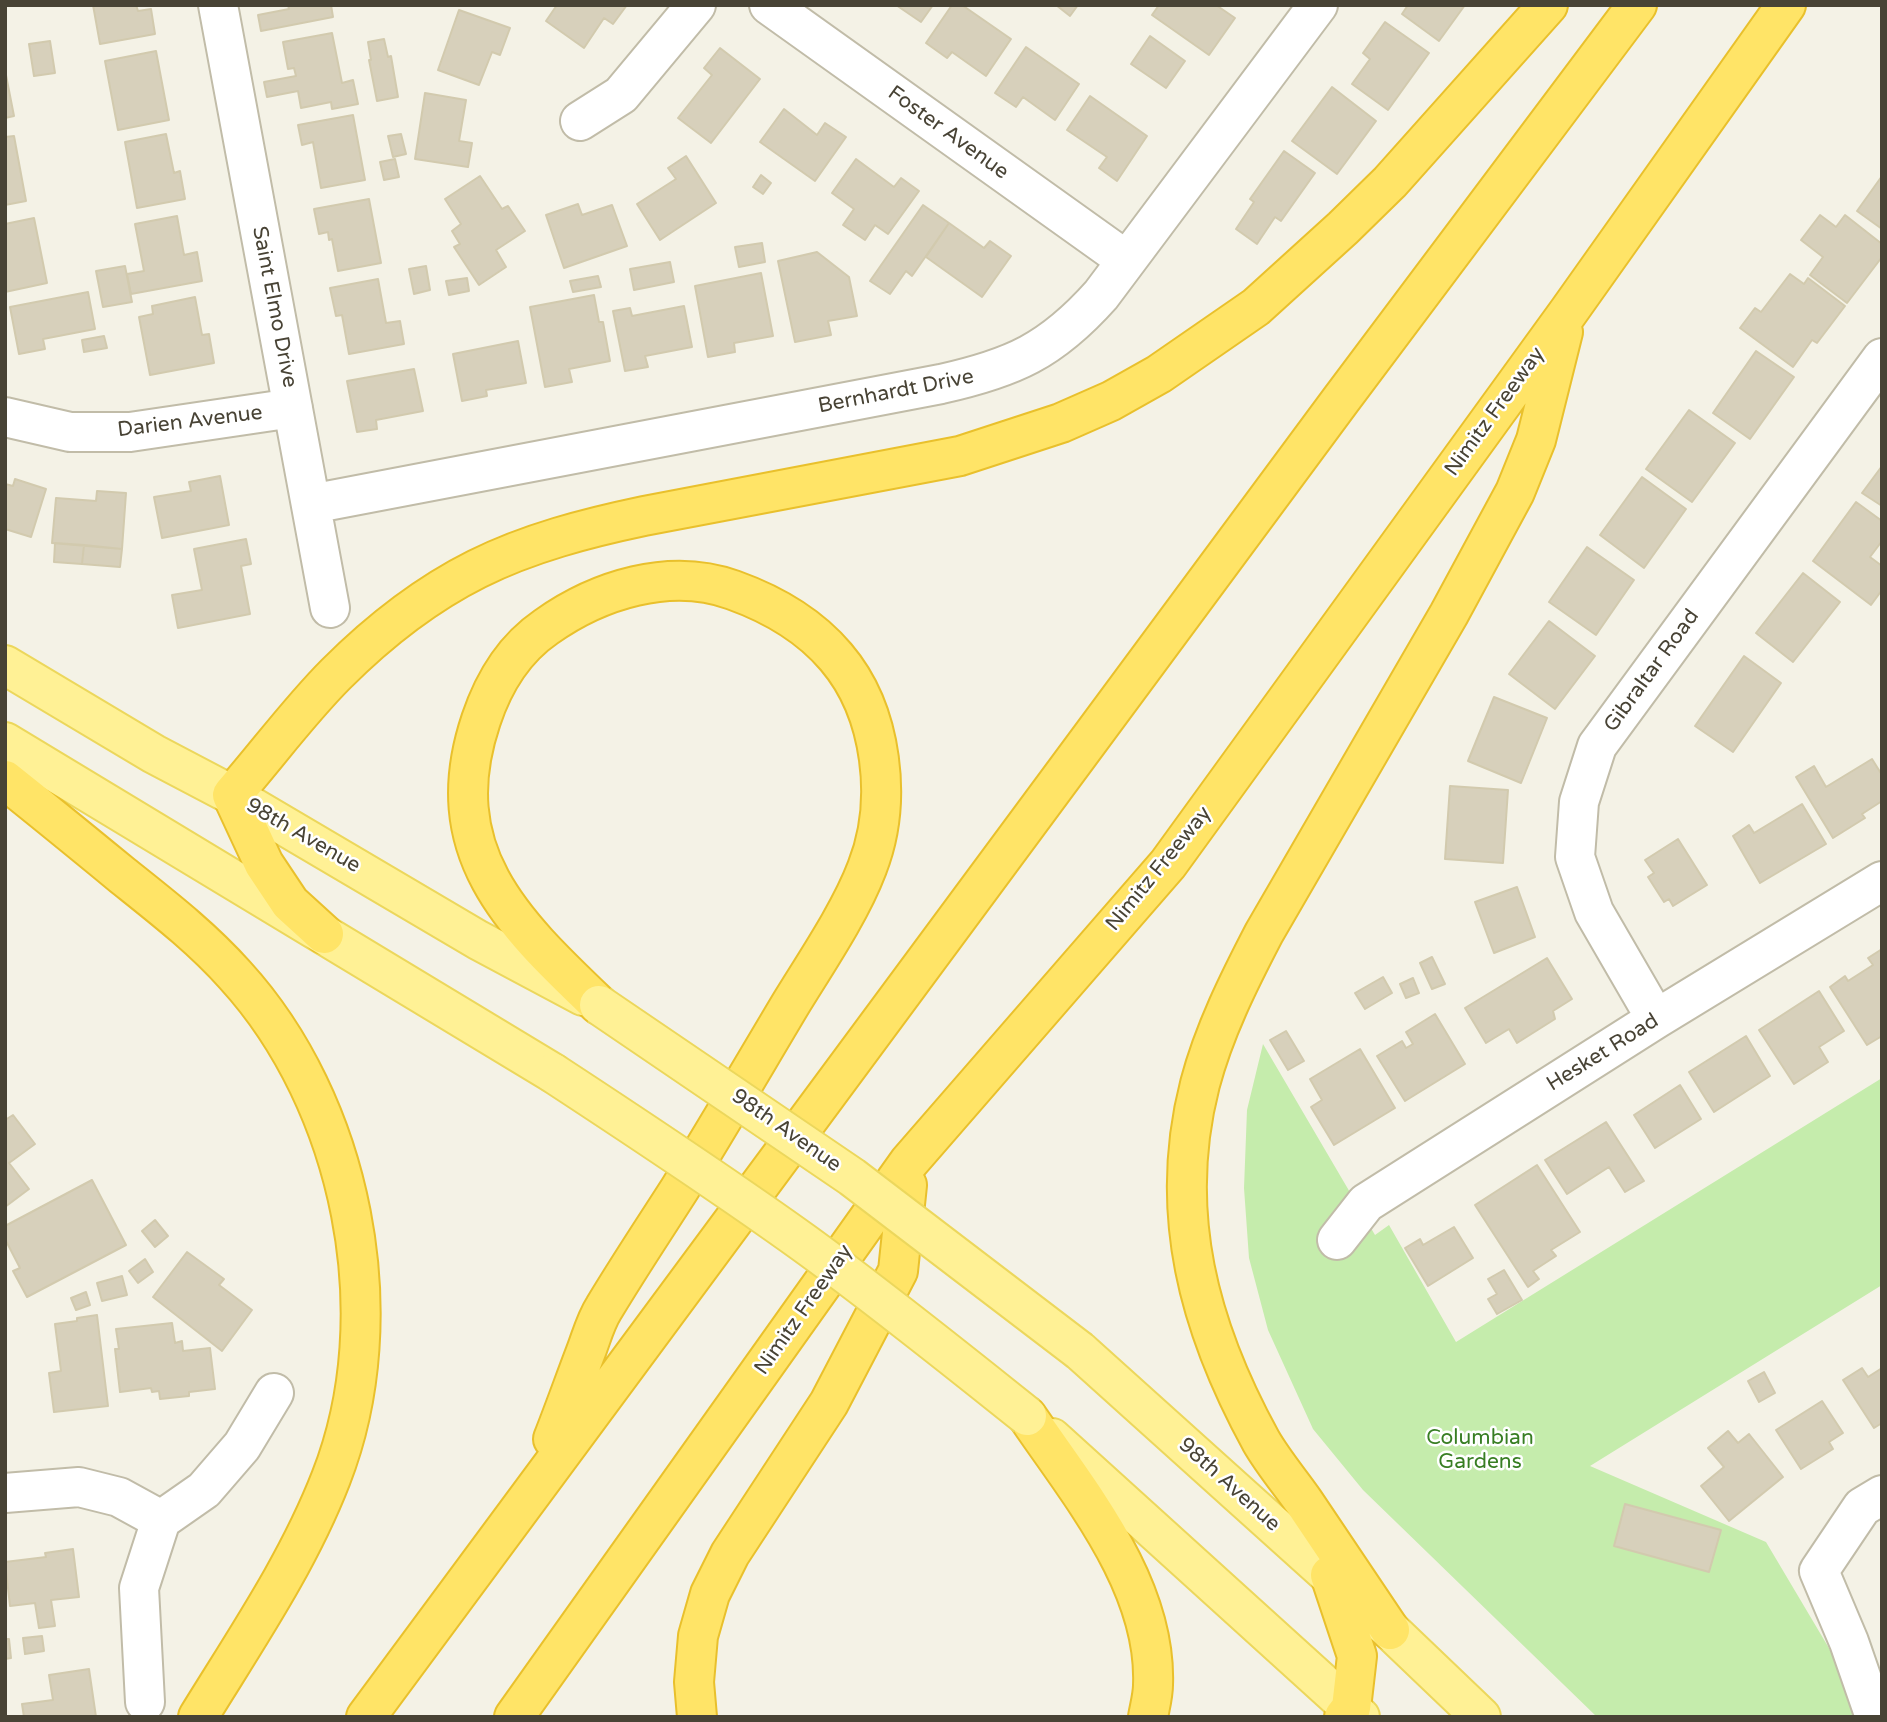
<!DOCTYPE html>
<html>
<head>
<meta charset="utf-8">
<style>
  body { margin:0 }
  #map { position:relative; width:1887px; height:1722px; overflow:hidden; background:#f4f2e6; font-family:"Varela Round",sans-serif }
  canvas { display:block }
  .frame { position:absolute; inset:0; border:7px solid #484335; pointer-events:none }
</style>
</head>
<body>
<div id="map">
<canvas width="1887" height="1722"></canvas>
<div class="frame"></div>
</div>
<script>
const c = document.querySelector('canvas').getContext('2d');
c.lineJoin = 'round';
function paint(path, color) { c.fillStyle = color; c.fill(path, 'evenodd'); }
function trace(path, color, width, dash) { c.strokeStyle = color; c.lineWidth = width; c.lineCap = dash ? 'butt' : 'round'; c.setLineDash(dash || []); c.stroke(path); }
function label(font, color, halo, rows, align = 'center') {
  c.font = font + ' "Varela Round",sans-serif'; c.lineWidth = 5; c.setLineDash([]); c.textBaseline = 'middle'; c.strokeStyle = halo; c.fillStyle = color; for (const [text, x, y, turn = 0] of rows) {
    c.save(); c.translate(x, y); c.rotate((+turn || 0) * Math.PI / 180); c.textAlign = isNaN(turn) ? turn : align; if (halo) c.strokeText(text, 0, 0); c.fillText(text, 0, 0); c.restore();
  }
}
const green = new Path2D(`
  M1263 1044 1375 1235 1389 1225 1456 1342 1882 1078V1285L1590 1466 1766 1542 1839 1665 1856 1717H1597L1363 1490 1313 1429 1268 1330 1249 1258 1244 1188 1247 1110Z`);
const building = new Path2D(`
  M93 5H136L138 11 151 9 155 34 100 44Z
  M288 5H331L333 17 261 31 258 15 289 9Z
  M557 5H627L613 24 604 18 584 48 546 21Z
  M896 5H933L921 22Z
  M952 5H962L1011 39 986 76 952 52 947 58 926 43Z
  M1056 5H1078L1070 16Z
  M1159 5H1216L1235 18 1209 55 1152 15Z
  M1408 5H1465L1439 41 1402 14Z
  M459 10 510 28 500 55 492 52 479 85 438 70Z
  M1385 22 1429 53 1388 110 1352 84 1370 59 1363 53Z
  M332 33 342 83 353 80 358 104 332 109 331 102 301 108 298 91 267 97 264 82 296 76 294 68 288 69 283 42Z
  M1150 36 1185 61 1166 88 1131 64Z
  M384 39 388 57 391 56 398 97 377 101 369 60H371L368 42Z
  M50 41 55 73 34 76 29 44Z
  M1026 47 1079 84 1055 120 1023 97 1016 107 995 93Z
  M720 48 760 79 711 143 678 118 712 75 704 68Z
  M156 51 169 120 118 130 105 61Z
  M5 70 14 116 5 118Z
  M1332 87 1376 121 1337 174 1292 141Z
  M425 93 466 100 459 141 472 143 468 167 415 159Z
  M1090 96 1147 136 1117 181 1099 168 1107 157 1067 130Z
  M784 109 817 135 825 123 846 137 815 181 760 142Z
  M353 115 365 180 321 188 313 142 302 145 298 125Z
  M166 134 174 173 180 171 185 199 137 208 125 142Z
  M401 134 406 154 393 157 388 136Z
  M14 136 26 201 5 205V137Z
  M1284 151 1315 173 1281 221 1275 217 1257 244 1236 229 1254 202 1250 199Z
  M686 156 716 203 660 240 637 204 676 179 668 168Z
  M395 159 399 177 384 180 380 162Z
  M856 159 894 187 901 178 919 191 888 234 875 225 865 240 843 225 854 209 832 193Z
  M761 175 771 183 763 194 753 187Z
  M480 176 502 209 508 206 525 231 496 250 506 267 479 285 454 247 460 244 452 231 461 224 445 199Z
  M1882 176V229L1857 211Z
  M369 199 381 263 338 271 332 239 329 240 328 232 319 234 314 209Z
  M578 204 582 215 612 205 627 246 564 268 546 215Z
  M923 205 949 223 912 276 906 271 890 294 870 281Z
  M1820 215 1836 227 1845 215 1882 244V257L1847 303 1810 275 1823 257 1801 240Z
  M177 216 184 255 197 252 202 281 131 294 127 274 144 271 135 224Z
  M34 218 47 283 5 292V224Z
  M949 223 984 248 990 241 1011 256 982 297 926 257Z
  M762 243 765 262 739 267 735 247Z
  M817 252 849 277 857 316 828 321 831 335 795 342 778 261Z
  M670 262 674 282 634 290 630 269Z
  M125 266 132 302 103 307 96 271Z
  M426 266 430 290 414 294 409 269Z
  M761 273 773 336 734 343 735 352 708 357 695 286Z
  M1790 274 1804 284 1808 278 1845 306 1817 343 1812 340 1793 367 1740 328 1755 308 1761 312Z
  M598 276 601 287 573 292 570 281Z
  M467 278 469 291 449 295 446 281Z
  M378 279 386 323 400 321 404 344 349 354 342 315 336 316 330 288Z
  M88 292 95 329 43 339 45 349 19 354 10 307Z
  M594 295 599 322H603L610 361 569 369 572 382 545 387 530 307Z
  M195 297 202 335 209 334 214 363 150 375 139 317 153 314 152 306Z
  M684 306 692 347 645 356 648 367 625 371 613 311 630 308 632 316Z
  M104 336 107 348 84 352 82 340Z
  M518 341 526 383 486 390 487 396 462 401 453 354Z
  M1756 351 1794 377 1750 439 1713 413Z
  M414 369 423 411 376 420 377 429 357 432 347 381Z
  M1689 410 1735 443 1692 502 1646 469Z
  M1882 466V506L1862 493Z
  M220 476 229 525 162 538 154 497 191 491 189 482Z
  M1642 477 1686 509 1644 568 1600 535Z
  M15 479 46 489 31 537 5 529V484L13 486Z
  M97 491 126 493 122 549 52 543 56 498 96 501Z
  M1856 502 1882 521V541L1870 557 1882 566V590L1871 605 1813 561Z
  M246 539 251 564 241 566 250 614 178 628 172 595 202 590 194 549Z
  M55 543 84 545 82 564 54 562Z
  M84 545 122 549 120 567 82 564Z
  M1587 547 1634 580 1596 635 1549 602Z
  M1803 573 1840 602 1793 662 1756 633Z
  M1549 621 1595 656 1555 709 1509 674Z
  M1744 656 1781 683 1733 752 1695 726Z
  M1494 697 1547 718 1521 783 1468 761Z
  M1872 759 1882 775V801L1862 814 1865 818 1833 838 1796 777 1814 766 1826 787Z
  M1450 786 1508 790 1503 863 1445 859Z
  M1802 804 1826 844 1760 883 1733 836 1749 825 1754 833Z
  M1678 839 1707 885 1673 906 1669 899 1664 902 1648 877 1654 873 1645 860Z
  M1517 887 1535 937 1494 953 1475 902Z
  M1882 949V1036L1867 1045 1830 987 1845 976 1848 981 1873 965 1868 958Z
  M1432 957 1445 984 1432 989 1420 963Z
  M1547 958 1572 999 1553 1011 1555 1019 1517 1043 1509 1029 1486 1043 1465 1008Z
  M1383 977 1392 993 1365 1009 1355 993Z
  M1413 978 1419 993 1406 998 1400 984Z
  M1819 991 1844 1031 1819 1047 1828 1062 1794 1084 1759 1030Z
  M1435 1014 1465 1064 1405 1101 1377 1056 1402 1041 1406 1048 1413 1044 1406 1032Z
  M1286 1031 1304 1061 1288 1070 1270 1040Z
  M1746 1036 1770 1076 1714 1112 1689 1072Z
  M1360 1049 1395 1108 1334 1145 1311 1107 1322 1100 1310 1079Z
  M1680 1085 1701 1119 1655 1148 1634 1115Z
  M13 1115 35 1144 9 1163 29 1189 5 1207V1120Z
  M1606 1122 1644 1181 1625 1192 1609 1167 1567 1194 1545 1160Z
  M1537 1165 1580 1232 1551 1250 1556 1256 1533 1271 1539 1279 1528 1287 1475 1205Z
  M92 1180 126 1245 27 1297 13 1271 20 1268 5 1239V1226Z
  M155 1220 168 1236 155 1247 142 1231Z
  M1454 1227 1473 1258 1428 1286 1405 1248 1420 1239 1423 1245Z
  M187 1252 224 1279 219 1285 252 1310 222 1351 153 1297Z
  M145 1259 153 1272 138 1283 129 1271Z
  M1504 1270 1522 1300 1497 1314 1488 1299 1497 1294 1488 1279Z
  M122 1276 127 1295 102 1301 97 1283Z
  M86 1292 90 1305 76 1310 71 1298Z
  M97 1315 108 1406 54 1412 49 1373 61 1371 55 1324 77 1321V1318Z
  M172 1323 175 1343 182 1341 183 1351 210 1348 215 1389 189 1392V1396L160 1399 159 1391 152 1392 151 1388 120 1392 115 1349H119L116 1329Z
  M1862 1368 1868 1377 1882 1368V1423L1874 1428 1843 1380Z
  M1764 1372 1775 1393 1759 1402 1748 1381Z
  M1822 1401 1843 1433 1829 1442 1833 1449 1801 1469 1776 1430Z
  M1728 1431 1738 1443 1749 1434 1783 1477 1729 1521 1701 1486 1724 1467 1708 1448Z
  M1625 1504 1721 1530 1709 1572 1614 1546Z
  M73 1549 79 1597 51 1600 55 1626 39 1628 35 1603 10 1606 5 1562 46 1557 45 1553Z
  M42 1636 44 1651 25 1654 23 1638Z
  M5 1639H9L11 1658 5 1659Z
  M89 1669 96 1717H24L22 1704 53 1700 49 1675Z`);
const minor = new Path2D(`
  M218 5 330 608
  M769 5 1126 260
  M580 121 621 95 696 5
  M5 417 70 432H130L293 408
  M311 504 941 384C1013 368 1051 351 1101 295L1318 5
  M1656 1019 1594 912 1575 857 1579 802 1597 746 1882 358
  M1337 1240 1366 1203 1656 1019 1882 881
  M5 1493 79 1487 119 1497 161 1520
  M145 1702 139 1588 161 1520 204 1490 242 1446 274 1393
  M1875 1717 1849 1642 1819 1571 1862 1507 1882 1495`);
const primary = new Path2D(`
  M5 665 154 754 232 795 478 940 583 996
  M5 742 553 1073
  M1080 1351 1390 1630 1481 1717
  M1052 1438 1360 1717`);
const motorway = new Path2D(`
  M5 780C44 811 83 843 122 875 162 907 201 937 235 975 352 1103 395 1315 331 1478 298 1563 246 1639 198 1717
  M324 934 290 903 264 864 232 795C267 755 299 711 336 674 377 633 425 595 477 569 529 543 587 528 644 516L960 456 1061 423 1111 401 1159 374 1256 307 1343 228 1390 182 1548 5
  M1027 1416C1080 1494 1157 1585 1153 1685 1153 1695 1150 1706 1148 1717
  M553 1439C564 1411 574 1383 585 1354 591 1339 595 1322 604 1308 628 1268 654 1229 679 1190 717 1129 753 1067 790 1005 815 964 850 913 867 868 893 802 883 712 836 657 809 625 772 604 733 590 670 567 598 590 546 627 514 649 493 684 481 720 437 851 512 922 599 1005
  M1330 1575 1357 1656 1351 1708 1344 1717
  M1390 1630C1361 1587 1332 1544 1304 1502 1290 1482 1273 1462 1261 1441 1199 1328 1167 1212 1200 1084 1214 1031 1239 981 1264 933L1449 614 1515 492 1536 440 1563 332
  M366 1717 1340 401 1637 5
  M514 1717 909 1162 1168 864 1569 311 1786 5
  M697 1717 694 1682 698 1636 710 1594 730 1554 829 1403 898 1271 907 1185`);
const primaryBridge = new Path2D(`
  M599 1005 852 1177 1080 1351
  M553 1073C637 1128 722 1184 804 1243 880 1298 953 1357 1027 1416`);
const streetNames = [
  ["Foster Avenue",948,133,36],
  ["Saint Elmo Drive",274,307,79],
  ["Bernhardt Drive",896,392,-11],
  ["Nimitz Freeway",1495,412,-54],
  ["Darien Avenue",190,422,-7],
  ["Gibraltar Road",1652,671,-54],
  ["98th Avenue",303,836,30],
  ["Nimitz Freeway",1159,869,-51],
  ["Hesket Road",1603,1053,-32],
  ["98th Avenue",786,1131,35],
  ["Nimitz Freeway",804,1310,-55],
  ["98th Avenue",1229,1485,42]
];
const parkNames = [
  ["Columbian",1480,1438],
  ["Gardens",1480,1462]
];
paint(green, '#c5ecac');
paint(building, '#d7d0bb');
trace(building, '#d2caae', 2);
trace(minor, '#c1bca8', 42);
trace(primary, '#ecd75c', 42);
trace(motorway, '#e9c02c', 42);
trace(minor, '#fff', 38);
trace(primary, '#fff195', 38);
trace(motorway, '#ffe467', 38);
trace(primaryBridge, '#ecd75c', 42, []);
trace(primaryBridge, '#fff195', 38);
label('21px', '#484335', '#fff', streetNames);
label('21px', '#387e23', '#fff', parkNames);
</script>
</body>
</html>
